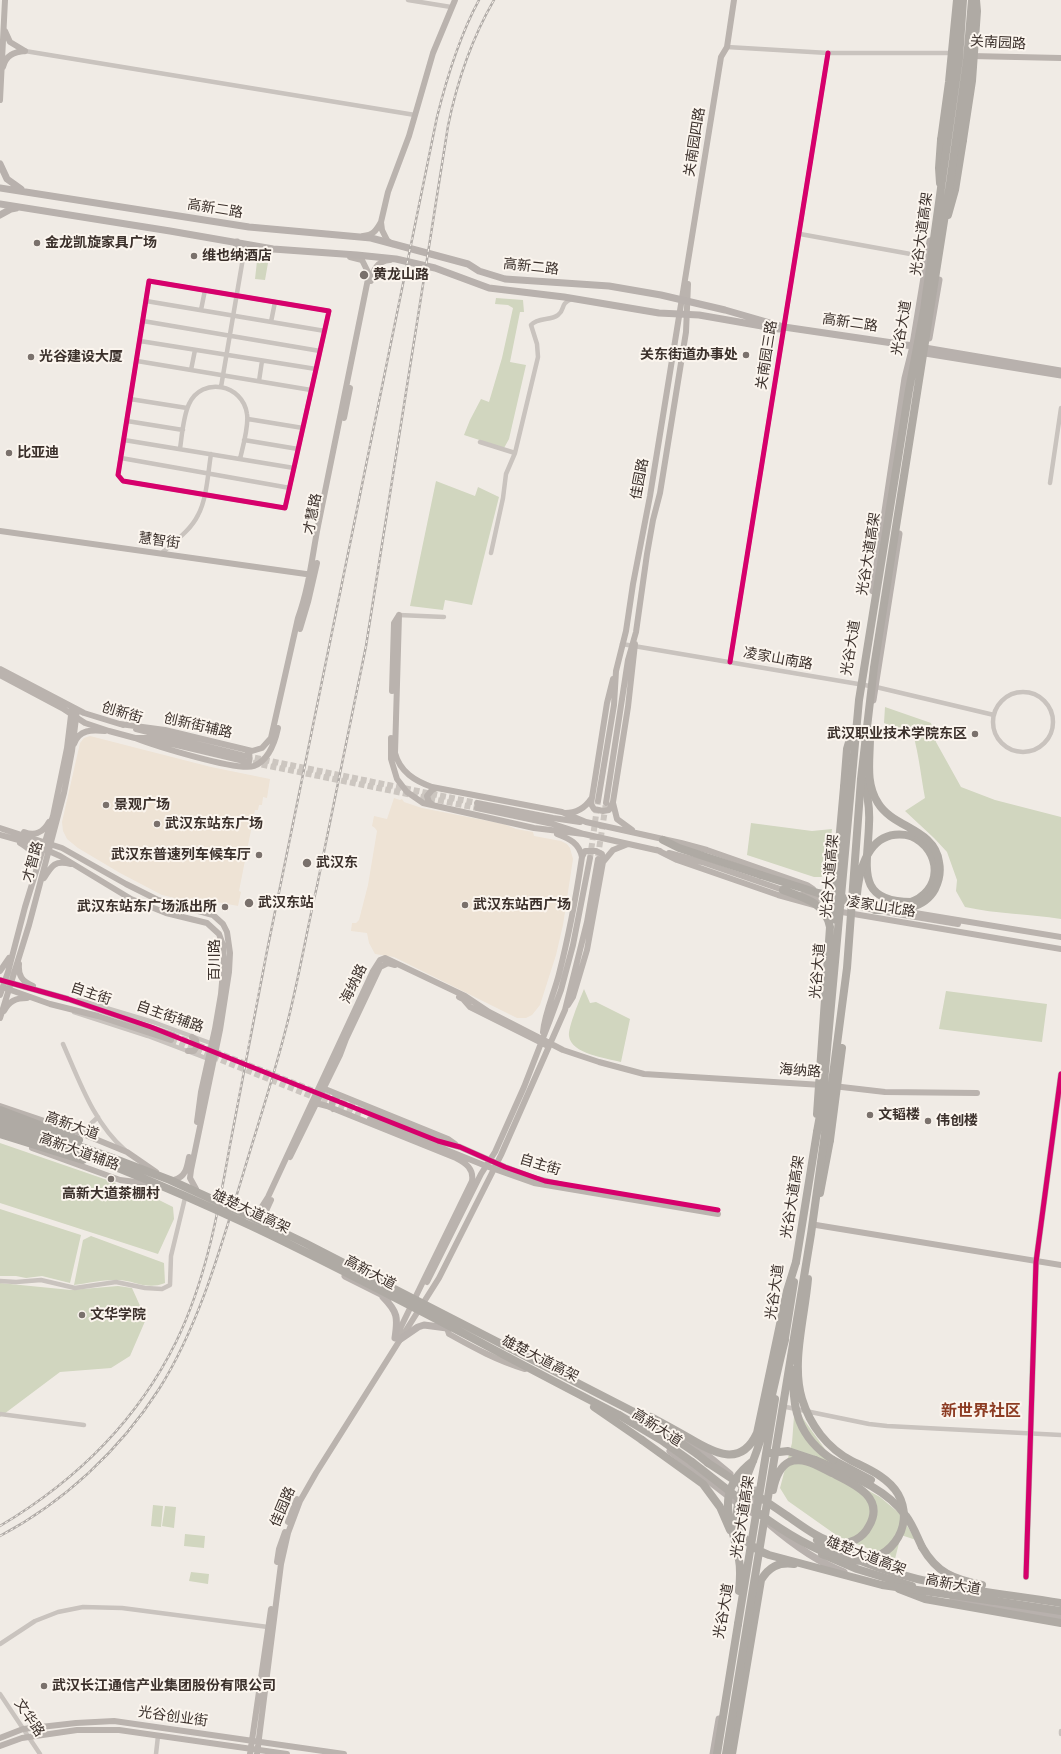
<!DOCTYPE html>
<html>
<head>
<meta charset="utf-8">
<style>
  body { margin:0 }
  canvas { display:block; background:#f0ebe5 }
</style>
</head>
<body>
<canvas width="1061" height="1754"></canvas>
<script>
const c = document.querySelector('canvas').getContext('2d');
c.lineJoin = 'round';
function paint(path, color) { c.fillStyle = color; c.fill(path, 'evenodd'); }
function trace(path, color, width, dash) { c.strokeStyle = color; c.lineWidth = width; c.lineCap = dash ? 'butt' : 'round'; c.setLineDash(dash || []); c.stroke(path); }
function label(font, color, halo, rows, align = 'center') {
  c.font = font + ' "Noto Sans","Noto Sans SC",sans-serif'; c.lineWidth = 4; c.setLineDash([]); c.textBaseline = 'middle'; c.strokeStyle = halo; c.fillStyle = color; for (const [text, x, y, turn = 0] of rows) {
    c.save(); c.translate(x, y); c.rotate((+turn || 0) * Math.PI / 180); c.textAlign = isNaN(turn) ? turn : align; if (halo) c.strokeText(text, 0, 0); c.fillText(text, 0, 0); c.restore();
  }
}
const green = new Path2D(`
  M257 261 268 263 265 280 255 279Z
  M496 298 523 300 524 312H520L510 362 526 365 509 439 504 448 464 435 470 420 481 399 489 402 502 358 513 308 508 305 495 304Z
  M436 481 475 496 478 487 499 497 472 605 445 600 443 610 410 606Z
  M885 707 931 723 936 742 961 787 995 800 1061 817V919C1029 914 997 914 965 907L956 891 957 880 947 852 934 838 905 811 925 798C921 777 919 755 913 734L884 723Z
  M751 823 812 831 832 829 827 873 821 877H814L747 855Z
  M584 989 590 1003 596 1002 630 1019 621 1062C606 1058 571 1054 569 1036 568 1027 580 999 584 989Z
  M946 991 1047 1004 1042 1042 939 1029Z
  M0 1143 116 1183 110 1192 129 1198 153 1197 173 1207 174 1219 158 1254 0 1203Z
  M0 1209 81 1235 70 1283 42 1276 26 1278 16 1276H0Z
  M91 1236 164 1263 165 1283C145 1291 134 1279 115 1280 102 1280 88 1283 74 1285L83 1240Z
  M0 1283 71 1290 118 1286 132 1288 146 1319 130 1356 111 1368 60 1372 0 1417Z
  M794 1416 802 1417 827 1452 856 1484 880 1497 899 1513 916 1540 901 1535 895 1559 839 1537 788 1501 780 1488 792 1443Z
  M153 1505 163 1506 161 1527 151 1526Z
  M165 1506 176 1507 174 1528 162 1526Z
  M185 1534 205 1536 204 1548 184 1546Z
  M191 1572 209 1574 208 1584 189 1581Z`);
const plaza = new Path2D(`
  M90 736 211 767 270 779 267 798 263 797 262 805H259L258 810H255L239 891 241 892 238 906 217 902 216 908 162 895 120 873 78 848 67 839 63 831 62 822 80 743 84 738Z
  M394 798 400 800 402 799 404 802 422 808 504 824 516 829 533 832 534 836 561 841 567 844 570 848 573 859 563 925 556 955 540 1005 532 1015 526 1018H517L394 957 375 954 369 943 367 933 351 931 352 923H356L359 920 368 885 377 831 375 828 372 826 374 816 387 819Z`);
const secondaryTunnel = new Path2D(`
  M246 756 477 803
  M244 761 477 808
  M598 856 606 803
  M590 858 598 801
  M173 1035 364 1111
  M171 1040 361 1116`);
const street = new Path2D(`
  M408 0 451 7
  M727 47 828 53H954
  M25 51 415 115
  M800 234 927 257
  M149 281 329 311 285 508 123 481 118 475Z
  M146 301 325 331
  M201 310 205 290
  M143 321 320 351
  M271 322 275 302
  M140 341 316 369
  M137 361 311 390
  M191 370 195 350
  M259 381 262 361
  M221 387 243 258
  M130 399 187 408
  M248 419 303 428
  M127 421 183 430
  M124 440 294 468
  M244 440 298 449
  M480 442 515 453 538 357 537 344 531 325C538 317 551 321 558 315 566 309 559 304 572 299
  M180 449C182 435 183 417 189 404 202 376 243 384 247 414 249 426 243 446 240 459
  M121 458 290 488
  M1050 483 1061 408
  M162 553C174 542 191 530 198 515 207 499 208 472 211 454
  M491 553 503 498 506 474 515 453
  M399 615 444 617
  M622 644 876 687 994 715
  M730 662 828 53
  M993 722a30 30 0 1 1 60 0a30 30 0 1 1-60 0Z
  M78 1000 86 1002 153 1022 213 1044
  M74 1012 148 1036 211 1060
  M63 1044C79 1080 94 1124 125 1150
  M81 1133 98 1117
  M0 1281 16 1282 41 1280 75 1288 116 1282 145 1288 162 1289 170 1285 171 1256 185 1198
  M786 1407 869 1424 887 1426 1061 1435
  M0 1414 84 1425
  M0 1644 35 1621 58 1612 83 1607 122 1608 268 1627
  M0 1694 40 1754
  M1061 1731V1734
  M156 1754 158 1736`);
const secondary = new Path2D(`
  M5 31 10 42 25 51
  M971 56 1061 58
  M3 67C6 55 14 52 25 51
  M0 100 5 0
  M363 236C373 235 376 231 381 222
  M392 244 387 240 382 230 381 222 388 192 409 136 433 53 455 0
  M371 281C373 270 377 261 390 260
  M344 418 350 388
  M0 531 313 575
  M399 615 395 753C400 772 415 781 432 787L562 812 586 822 681 843 707 850 807 885 813 889
  M300 629 308 602 317 563
  M0 669 84 713 123 725
  M0 675 62 708 85 723 109 731 135 738H147L244 761
  M613 679 607 703 591 804 594 809 603 811 609 810 613 802 628 707 635 644
  M392 691 394 623 399 615
  M120 724 165 730 252 751 262 748 271 738 298 618C309 588 312 557 318 526L369 274 362 260 350 257
  M136 729 245 756
  M135 738C153 745 238 772 254 766 269 760 275 742 278 728
  M391 738V759L397 779 407 792 423 803 534 828 584 834
  M74 744C79 729 92 730 105 731
  M243 766 248 764C251 759 250 755 247 750
  M598 801 614 705 616 671 626 631 633 584 650 496 721 57 727 47 734 0
  M477 803 553 818 580 822
  M606 803 628 660 636 632 647 554 653 520 660 493 686 332 688 284
  M613 803 617 819 632 830
  M433 805 429 802 427 796 432 790 437 788
  M477 808 553 824 584 834 660 851
  M565 813C577 813 585 808 591 799
  M0 828 62 848 126 884 158 900 213 915 223 924 227 932 230 953 229 972 220 1030 191 1170 190 1178 196 1189
  M24 832C35 836 43 833 49 822
  M0 835 33 844 60 856 131 899 166 913 207 923 219 934 223 945 224 960 221 994 215 1029 201 1092 197 1122
  M20 843C30 849 37 855 36 868
  M657 850 677 860 778 895 836 911 1061 949
  M669 853 702 862 783 890
  M582 857 585 851H596L602 854 603 862
  M44 878C52 865 55 860 71 864
  M903 911 1061 937
  M886 912 958 924
  M19 964C18 976 22 981 33 986
  M0 971 9 958
  M0 980 68 999 173 1035
  M5 988 50 1004 98 1016 171 1040
  M0 995 8 972 25 907 53 816 67 748 72 707
  M459 997 463 999 470 1007 548 1046
  M568 1005 573 997 587 950 603 862 613 850 628 844
  M4 1011C9 1001 16 998 27 998
  M0 1018 29 925 64 793 72 751 77 710
  M543 1032C545 1012 554 994 559 974 569 935 576 897 582 857 579 843 570 839 557 834
  M188 1051H194L197 1046 196 1040 192 1037
  M833 1086 885 1092 977 1093
  M320 1087 448 1139 455 1144
  M312 1102 327 1106 456 1158C466 1163 474 1169 472 1181L396 1337
  M0 1106 83 1134 127 1152 156 1172
  M333 1109C331 1105 331 1102 334 1098L340 1096
  M364 1111 438 1141 460 1147 505 1167 537 1179 563 1185
  M370 1119 486 1166 534 1183 718 1214
  M32 1148 120 1180 151 1184
  M290 1157 340 1055 346 1039 380 967 388 963 395 965
  M174 1180C186 1177 187 1167 189 1157
  M256 1216 268 1197 373 971 380 960 385 958 465 996 489 1012 563 1050 599 1062 644 1074 822 1085
  M266 1221 265 1213 271 1200
  M816 1225 1061 1265
  M427 1282 481 1174 495 1152 524 1087 550 1020 561 990 573 945 590 858
  M447 1328 449 1334C474 1348 498 1361 525 1369
  M288 1522 297 1499
  M277 1562 279 1549 285 1532
  M1026 1577 1036 1262 1061 1074
  M0 1738 23 1729 76 1723 114 1721 344 1754
  M0 1746 22 1738 77 1730H119L287 1754
  M250 1754 271 1609
  M257 1754 281 1564 288 1533 300 1501 316 1473 439 1278 501 1155 565 1010 587 922 598 859`);
const primary = new Path2D(`
  M0 164 7 179 21 189
  M0 188 249 227 371 238 468 264 479 271 505 279 609 286 661 295 725 310 784 327 913 346 1061 371
  M0 204 170 231 273 249 357 255 396 259 435 268 489 288 564 297 659 313 699 315 779 329
  M0 215 11 209 16 208
  M237 242 236 251 243 258 250 254 254 246
  M929 338 939 280
  M919 352 1061 375
  M873 591 905 378 912 350 930 241
  M873 700 899 534
  M345 1276 389 1298
  M383 1297C398 1312 398 1318 395 1338
  M399 1340 418 1327 424 1325 447 1328
  M685 1440 701 1450 730 1474
  M670 1451 749 1512 753 1511 756 1513
  M753 1513 756 1490
  M769 1524C790 1542 817 1562 844 1572
  M838 1549 862 1559
  M953 1599 1061 1617
  M713 1754 719 1719`);
const highway = new Path2D(`
  M940 183 939 168 941 140
  M948 215 955 190 963 140
  M863 779C868 795 870 808 869 824 868 865 854 902 911 902
  M844 787 847 749 853 729
  M663 840 679 848 761 875
  M908 903C943 893 943 850 911 836
  M873 904 896 906
  M820 1193 830 1140
  M796 1262 817 1132
  M619 1415 661 1440 692 1462
  M642 1440 703 1484 720 1507 730 1530
  M697 1454 708 1463
  M815 1460C847 1474 885 1487 906 1516 913 1525 917 1537 922 1547
  M833 1460 871 1480
  M822 1554 857 1569 912 1586
  M899 1589 925 1599 1061 1623
  M989 1600 1061 1611
  M717 1754 738 1624
  M732 1754 761 1580C769 1567 778 1562 794 1564`);
const rail = new Path2D(`
  M0 1526C74 1482 137 1421 176 1342 206 1280 218 1213 230 1145 242 1081 254 1016 267 951 324 673 380 395 437 117 447 77 459 37 479 0
  M0 1536C64 1502 120 1450 159 1389 200 1324 222 1243 244 1171 258 1124 273 1079 285 1032 298 984 306 934 317 886 333 806 350 726 366 646L448 126C457 82 471 40 494 0`);
const secondaryBridge = new Path2D(`
  M802 895 875 910`);
const highwayBridge = new Path2D(`
  M941 140 949 82 957 0
  M963 140 972 81 977 11 976 0
  M870 737C870 760 865 783 878 803 893 828 935 829 939 862 941 872 939 881 935 889 923 911 897 910 875 910
  M761 875 818 893 873 904
  M783 890C804 898 825 902 830 927L817 1114
  M857 894C860 863 872 827 911 836
  M836 920 835 887 844 787
  M0 1110 79 1140
  M0 1118 110 1157 170 1180 247 1215 305 1243 632 1411 649 1421 697 1454
  M0 1126C218 1194 416 1311 619 1415
  M817 1132 822 1104 859 700 909 390 924 310 959 59 963 0
  M0 1134 83 1160
  M830 1140 842 1048
  M785 1340C776 1374 770 1410 759 1444 753 1465 734 1500 737 1521 740 1539 753 1549 769 1555L882 1585 995 1601
  M784 1344 794 1282
  M794 1370C791 1409 799 1438 833 1460
  M594 1407 642 1440
  M651 1417C664 1424 677 1431 689 1438 714 1453 741 1468 757 1433L787 1291 796 1262
  M771 1453 788 1451 815 1460
  M692 1462C734 1494 797 1550 850 1560 887 1566 917 1528 898 1494 888 1477 868 1469 852 1461 827 1448 810 1425 802 1399 791 1363 805 1316 808 1279
  M708 1463C734 1480 760 1497 786 1515 801 1525 818 1539 836 1543 850 1545 863 1538 869 1526 886 1497 852 1483 832 1473 819 1467 804 1456 789 1462 779 1467 775 1480 773 1490
  M817 1540 843 1554
  M922 1547C937 1573 953 1579 982 1585
  M861 1561C924 1587 994 1592 1061 1603
  M739 1591C740 1581 741 1570 739 1560 732 1519 712 1493 753 1461
  M738 1624 775 1399
  M726 1754 811 1234 831 1090 847 968 861 779 874 667 950 183 967 60 972 0`);
const cycleway = new Path2D(`
  M149 281 329 311 285 508 123 481 118 475Z
  M730 662 828 53
  M0 980 68 999 151 1027 438 1141 460 1147 505 1167 545 1181 718 1210
  M1026 1577 1036 1262 1061 1074`);
const markers = [
  [37,243,4,"#7a716c"],
  [194,256,4,"#7a716c"],
  [364,275,5,"#7a716c"],
  [746,355,4,"#7a716c"],
  [31,357,4,"#7a716c"],
  [9,453,4,"#7a716c"],
  [975,734,4,"#7a716c"],
  [106,805,4,"#7a716c"],
  [157,824,4,"#7a716c"],
  [259,855,4,"#7a716c"],
  [307,863,5,"#7a716c"],
  [249,903,5,"#7a716c"],
  [465,905,4,"#7a716c"],
  [225,907,4,"#7a716c"],
  [870,1115,4,"#7a716c"],
  [928,1121,4,"#7a716c"],
  [111,1179,4,"#7a716c"],
  [82,1315,4,"#7a716c"],
  [44,1686,4,"#7a716c"]
];
const streetNames = [
  ["关南园路",998,43,3],
  ["关南园四路",695,142,-81],
  ["高新二路",215,209,9],
  ["光谷大道高架",922,234,-82],
  ["高新二路",531,267,6],
  ["高新二路",850,323,8],
  ["光谷大道",902,328,-80],
  ["关南园三路",767,355,-81],
  ["佳园路",640,479,-79],
  ["才慧路",313,514,-79],
  ["慧智街",159,541,8],
  ["光谷大道高架",869,554,-81],
  ["光谷大道",851,648,-81],
  ["凌家山南路",778,659,10],
  ["创新街",122,713,17],
  ["创新街辅路",198,726,13],
  ["才智路",33,862,-75],
  ["光谷大道高架",830,876,-85],
  ["凌家山北路",881,907,9],
  ["百川路",215,960,-90],
  ["光谷大道",818,971,-85],
  ["海纳路",354,984,-64],
  ["自主街",91,994,19],
  ["自主街辅路",170,1017,19],
  ["海纳路",800,1071,4],
  ["高新大道",72,1126,20],
  ["高新大道辅路",79,1152,20],
  ["自主街",540,1165,17],
  ["光谷大道高架",793,1197,-81],
  ["雄楚大道高架",251,1212,25],
  ["高新大道",370,1273,28],
  ["光谷大道",775,1292,-82],
  ["雄楚大道高架",540,1359,27],
  ["高新大道",657,1428,33],
  ["佳园路",283,1507,-67],
  ["光谷大道高架",743,1517,-81],
  ["雄楚大道高架",866,1556,21],
  ["高新大道",953,1585,11],
  ["光谷大道",724,1611,-80],
  ["光谷创业街",173,1717,8],
  ["文华路",29,1718,56]
];
const poiNames = [
  ["金龙凯旋家具广场",45,243],
  ["维也纳酒店",202,256],
  ["黄龙山路",373,275],
  ["关东街道办事处",738,355,"right"],
  ["光谷建设大厦",39,357],
  ["比亚迪",17,453],
  ["武汉职业技术学院东区",967,734,"right"],
  ["景观广场",114,805],
  ["武汉东站东广场",165,824],
  ["武汉东普速列车候车厅",251,855,"right"],
  ["武汉东",316,863],
  ["武汉东站",258,903],
  ["武汉东站西广场",473,905],
  ["武汉东站东广场派出所",217,907,"right"],
  ["文韬楼",878,1115],
  ["伟创楼",936,1121],
  ["高新大道茶棚村",111,1194,"center"],
  ["文华学院",90,1315],
  ["武汉长江通信产业集团股份有限公司",52,1686]
];
const quarterNames = [
  ["新世界社区",981,1411]
];
paint(green, '#d1d6bf');
paint(plaza, '#eee3d5');
trace(secondaryTunnel, '#ccc6c0', 6, [6, 3]);
trace(street, '#c9c3be', 4.5);
trace(secondary, '#bab3ae', 6);
trace(primary, '#b8b1ad', 7);
trace(highway, '#afaaa4', 8);
trace(rail, '#b1aca8', 2.5);
trace(rail, '#fbf5ee', 1, [3]);
trace(secondaryBridge, '#bab3ae', 6);
trace(highwayBridge, '#afaaa4', 8);
trace(cycleway, '#d6006c', 5);
for (const [x, y, r, color] of markers) { const dot = new Path2D(); dot.arc(x, y, r, 0, 2 * Math.PI); c.fillStyle = color; c.fill(dot); trace(dot, '#fbf5ee', 1.5); }
label('14px', '#3b302b', '#fbf5ee', streetNames);
label('bold 14px', '#3b302b', '#fbf5ee', poiNames, 'left');
label('bold 16px', '#8c3b22', '#fbf5ee', quarterNames);
</script>
</body>
</html>
